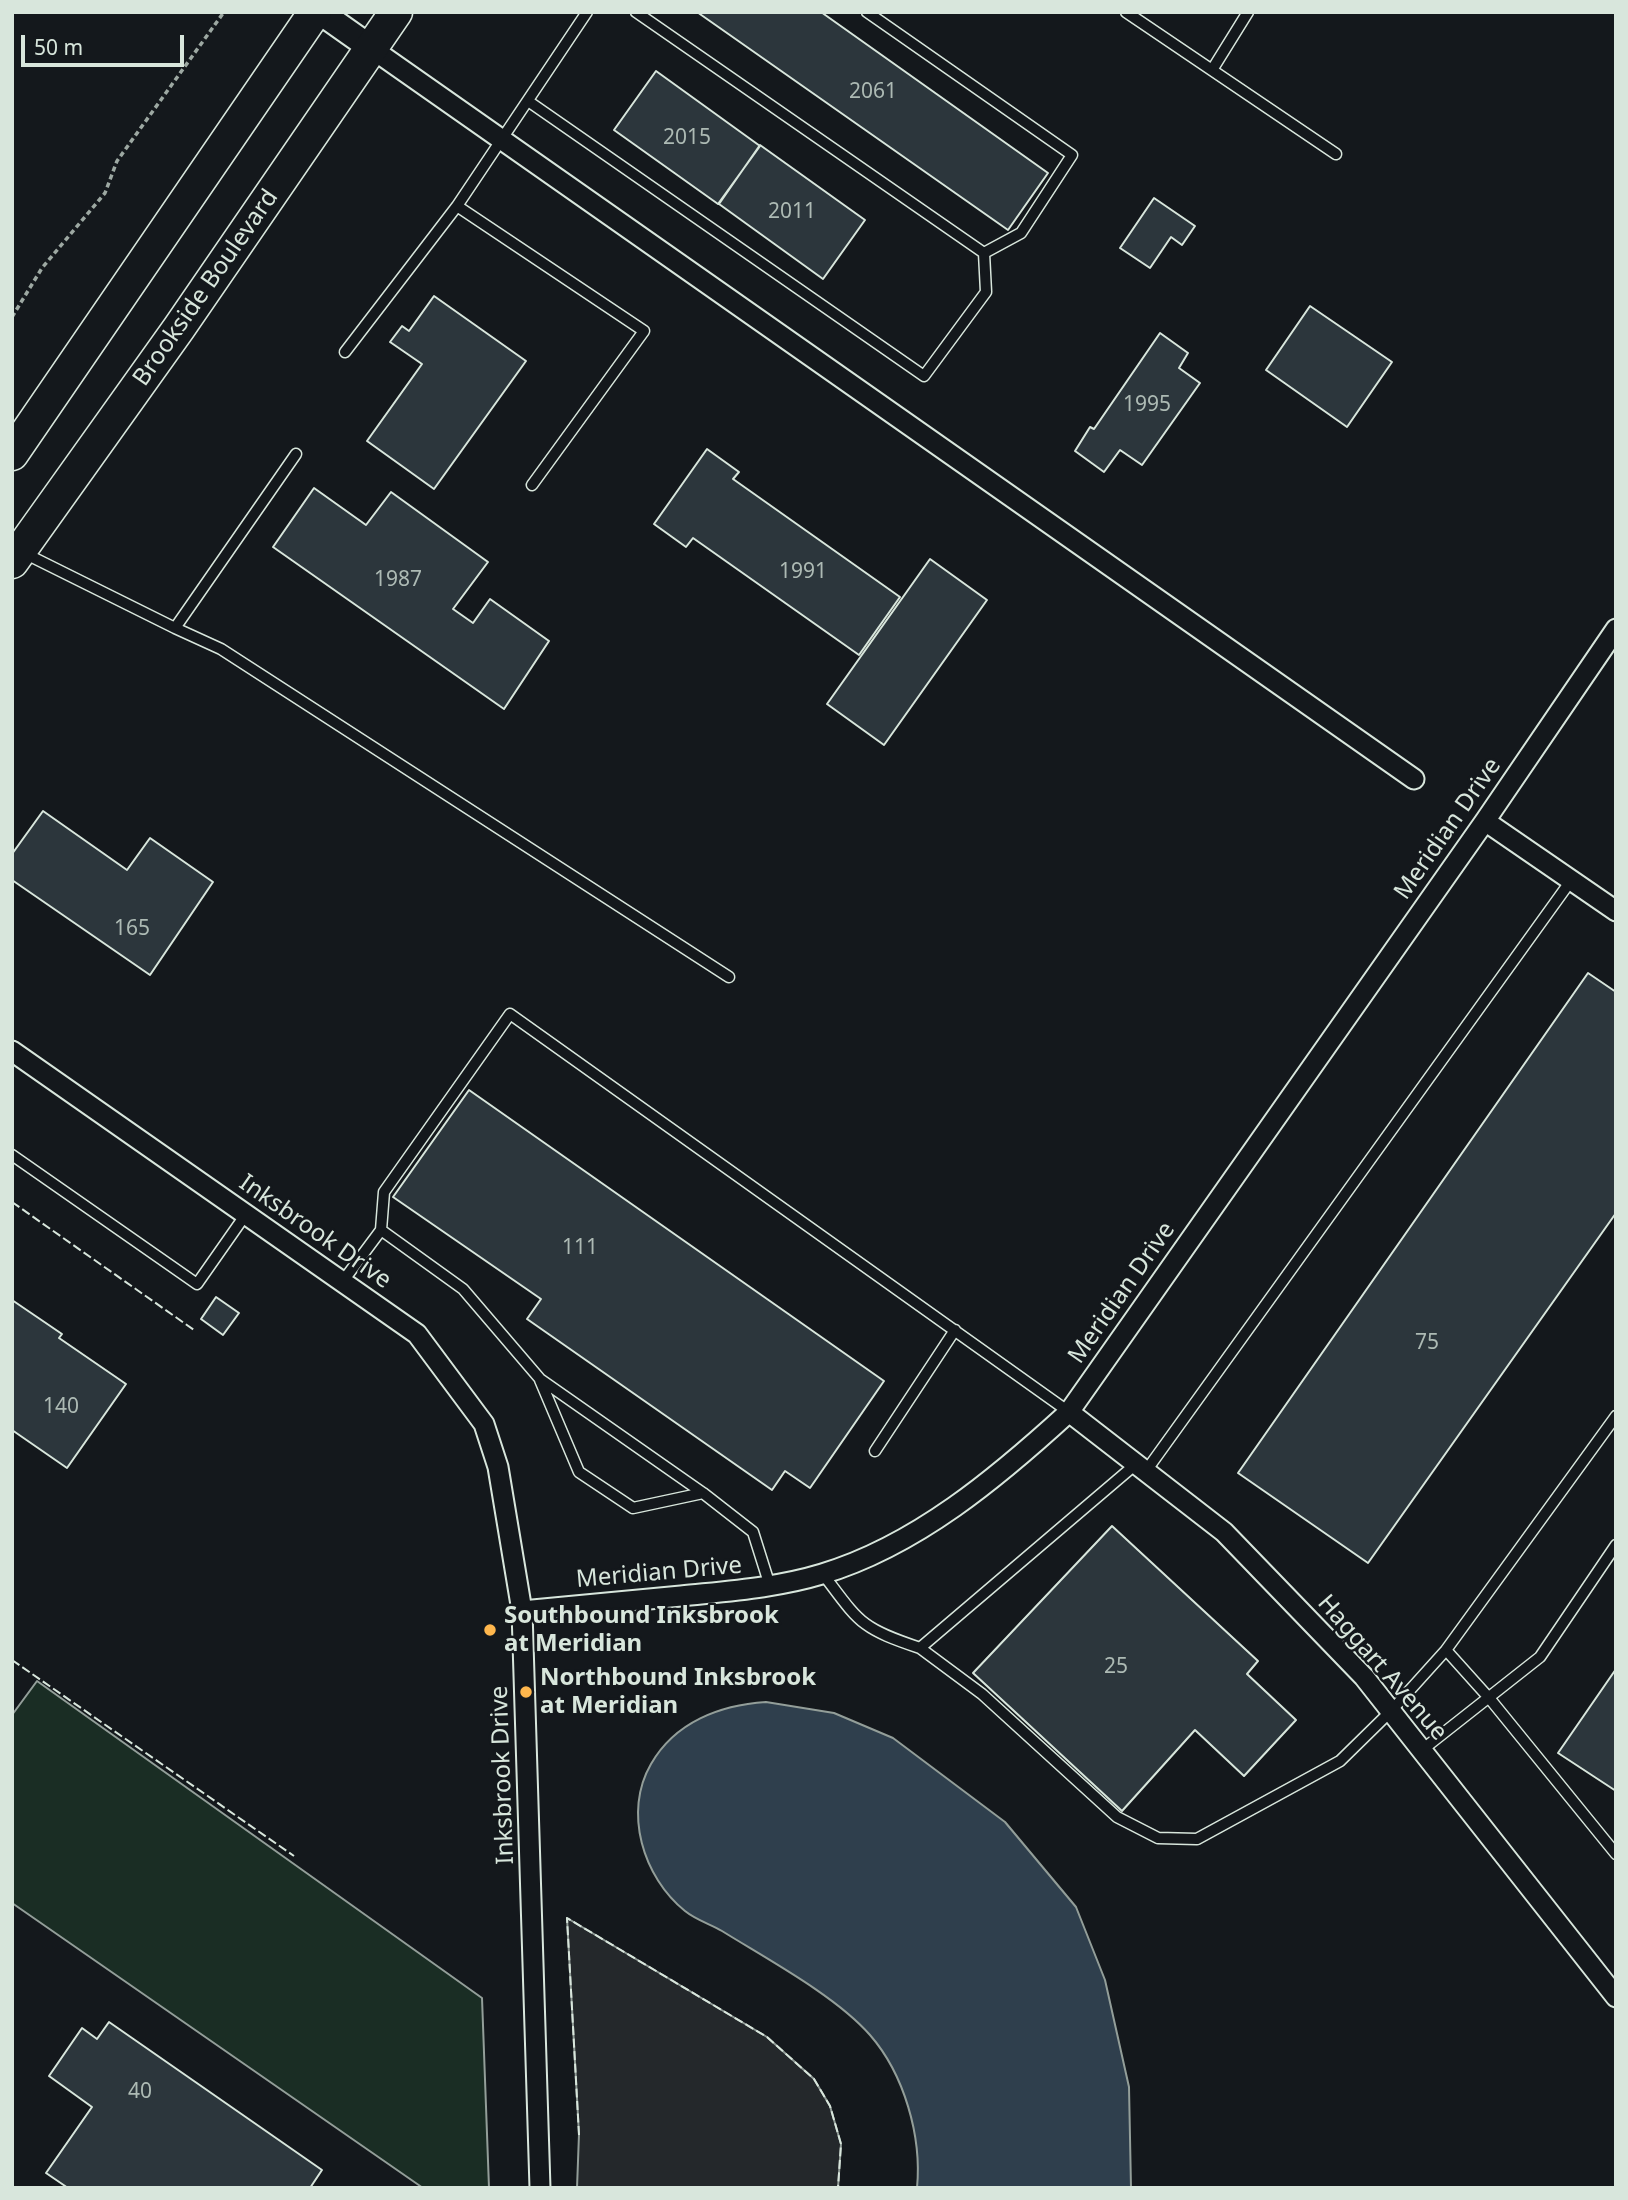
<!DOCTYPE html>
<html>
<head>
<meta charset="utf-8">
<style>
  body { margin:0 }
  #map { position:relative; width:1628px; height:2200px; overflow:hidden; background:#14181c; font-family:"Noto Sans",sans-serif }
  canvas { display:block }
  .frame { position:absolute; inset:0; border:14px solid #d8e6dc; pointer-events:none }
  .scale { position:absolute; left:21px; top:35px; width:163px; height:32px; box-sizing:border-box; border:4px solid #d8e6dc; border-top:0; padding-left:9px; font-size:21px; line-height:24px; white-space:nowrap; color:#d8e6dc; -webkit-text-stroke:5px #14181c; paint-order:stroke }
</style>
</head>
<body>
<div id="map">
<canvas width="1628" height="2200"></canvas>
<div class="frame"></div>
<div class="scale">50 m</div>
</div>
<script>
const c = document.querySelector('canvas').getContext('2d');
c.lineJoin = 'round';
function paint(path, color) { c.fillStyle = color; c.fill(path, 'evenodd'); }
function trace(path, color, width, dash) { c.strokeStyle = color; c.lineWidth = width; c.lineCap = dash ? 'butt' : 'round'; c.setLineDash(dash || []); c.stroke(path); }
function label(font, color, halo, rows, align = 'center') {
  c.font = font + ' "Noto Sans",sans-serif'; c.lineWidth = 5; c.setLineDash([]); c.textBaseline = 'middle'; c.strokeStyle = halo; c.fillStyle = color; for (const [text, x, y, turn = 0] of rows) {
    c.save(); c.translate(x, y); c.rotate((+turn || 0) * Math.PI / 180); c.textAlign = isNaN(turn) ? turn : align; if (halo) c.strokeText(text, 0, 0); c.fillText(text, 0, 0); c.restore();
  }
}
const green = new Path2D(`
  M37 1681 482 1998 489 2188H423L12 1903V1715Z`);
const parking = new Path2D(`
  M567 1918 767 2037 814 2079 830 2106 841 2144 838 2188H577L579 2134Z`);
const water = new Path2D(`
  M766 1702 834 1713 893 1738 1005 1822 1076 1907 1105 1980 1129 2087 1131 2188H917C922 2136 904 2074 870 2035 836 1996 767 1959 722 1931 710 1924 696 1920 685 1911 643 1877 623 1812 651 1764 675 1722 720 1705 766 1702Z`);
const building = new Path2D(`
  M697 12H821L1048 173 1008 230Z
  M656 71 760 146 718 204 614 130Z
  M760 145 865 220 823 279 719 204Z
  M1154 198 1195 226 1182 245 1171 237 1150 268 1120 248Z
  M434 296 526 361 434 489 367 441 422 364 390 342 402 326 409 331Z
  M1310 306 1392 362 1347 427 1266 370Z
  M1160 333 1188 353 1179 368 1200 383 1142 465 1120 450 1104 472 1075 451 1090 427 1094 429Z
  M707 449 739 472 733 479 900 597 859 655 693 538 686 547 654 524Z
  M314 488 366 525 391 492 488 562 453 609 473 623 490 599 549 641 504 709 273 547Z
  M930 559 987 600 884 745 827 704Z
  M43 811 127 870 150 838 213 882 150 975 12 880V854Z
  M1588 973 1616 992V1213L1368 1563 1238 1473Z
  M469 1090 884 1381 810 1488 785 1471 772 1490 527 1319 541 1299 393 1197Z
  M216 1297 239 1313 223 1335 201 1319Z
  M12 1300 62 1334 59 1338 126 1384 67 1468 12 1430Z
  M1112 1526 1258 1661 1247 1674 1296 1720 1244 1776 1195 1730 1122 1811 973 1673Z
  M1616 1669V1791L1558 1753Z
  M109 2022 322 2170 310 2188H68L46 2173 92 2107 49 2076 82 2028 97 2039Z`);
const path = new Path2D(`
  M12 317 42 268 105 193 117 161 224 12`);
const service = new Path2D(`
  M867 12 1072 155 1021 233 984 253
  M1126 12 1336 154
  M1212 70 1248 12
  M528 101 924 376 986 292 984 253 636 12
  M457 206 644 331 532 485
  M345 352 457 206 587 12
  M24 553 175 628 296 454
  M175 628 221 649 729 977
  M12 1155 197 1284 246 1214
  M381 1230 384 1192 510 1014 1069 1412
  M343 1281 381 1230 463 1289 540 1379 703 1493 753 1532 770 1586
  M540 1380 579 1472 633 1508 703 1493
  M875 1451 955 1330
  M1146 1471 1570 882
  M823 1574C860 1623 860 1628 920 1648L1136 1464
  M920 1648 982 1694 1117 1817 1158 1838 1197 1839 1340 1761 1391 1711 1446 1650 1616 1416
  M1446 1650 1490 1699 1616 1854
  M1422 1750 1540 1657 1616 1545`);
const minor = new Path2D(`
  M371 48 1414 779
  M1485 821 1616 911
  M12 1051 417 1334 484 1424 498 1467 522 1611 540 2188
  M1069 1412 1224 1532 1364 1677 1616 1997
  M522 1611C575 1606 628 1601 681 1596 728 1591 776 1588 822 1574 916 1546 998 1477 1069 1412L1485 821 1616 629`);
const tertiary = new Path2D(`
  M320 12 371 48`);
const primary = new Path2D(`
  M12 454 315 12
  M12 562 179 328 396 12`);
const fence = new Path2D(`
  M12 1202 194 1330
  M12 1660 294 1856
  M579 2135 567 1918 767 2037 814 2079 830 2106 841 2144 838 2188`);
const markers = [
  [490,1630,7,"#ffb74d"],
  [526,1692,7,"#ffb74d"]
];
const numberNames = [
  ["2061",873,92],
  ["2015",687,138],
  ["2011",792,212],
  ["1995",1147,405],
  ["1991",803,572],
  ["1987",398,580],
  ["165",132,929],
  ["111",580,1248],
  ["75",1427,1343],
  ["140",61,1407],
  ["25",1116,1667],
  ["40",140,2092]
];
const streetNames = [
  ["Brookside Boulevard",206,288,-55],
  ["Meridian Drive",1448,829,-55],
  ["Inksbrook Drive",315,1232,35],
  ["Meridian Drive",1122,1293,-55],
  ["Meridian Drive",659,1573,-5],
  ["Haggart Avenue",1382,1668,49],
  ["Inksbrook Drive",503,1775,-92]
];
const poiNames = [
  ["Southbound Inksbrook",504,1616],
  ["at Meridian",504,1644],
  ["Northbound Inksbrook",540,1678],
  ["at Meridian",540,1706]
];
paint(green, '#1a2d24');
trace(green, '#939e99', 2);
paint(parking, '#24282b');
trace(parking, '#939e99', 2);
paint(water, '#2f3f4d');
trace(water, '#939e99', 2);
paint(building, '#2c363c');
trace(building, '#d8e6dc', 2);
trace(service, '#d8e6dc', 13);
trace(minor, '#d8e6dc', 23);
trace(tertiary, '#d8e6dc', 28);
trace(primary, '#d8e6dc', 35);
trace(path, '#9da8a2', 3.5, [5, 3.5]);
trace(service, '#14181c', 10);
trace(minor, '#14181c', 19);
trace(tertiary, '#14181c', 24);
trace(primary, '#14181c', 32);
trace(fence, '#d8e6dc', 2, [9, 3.5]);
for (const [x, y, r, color] of markers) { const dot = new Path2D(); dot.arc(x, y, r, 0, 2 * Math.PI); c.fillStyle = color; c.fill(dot); trace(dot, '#14181c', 2.5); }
label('21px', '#adbab4', null, numberNames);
label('24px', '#d8e6dc', '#14181c', streetNames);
label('bold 24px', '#d8e6dc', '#14181c', poiNames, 'left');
</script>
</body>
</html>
